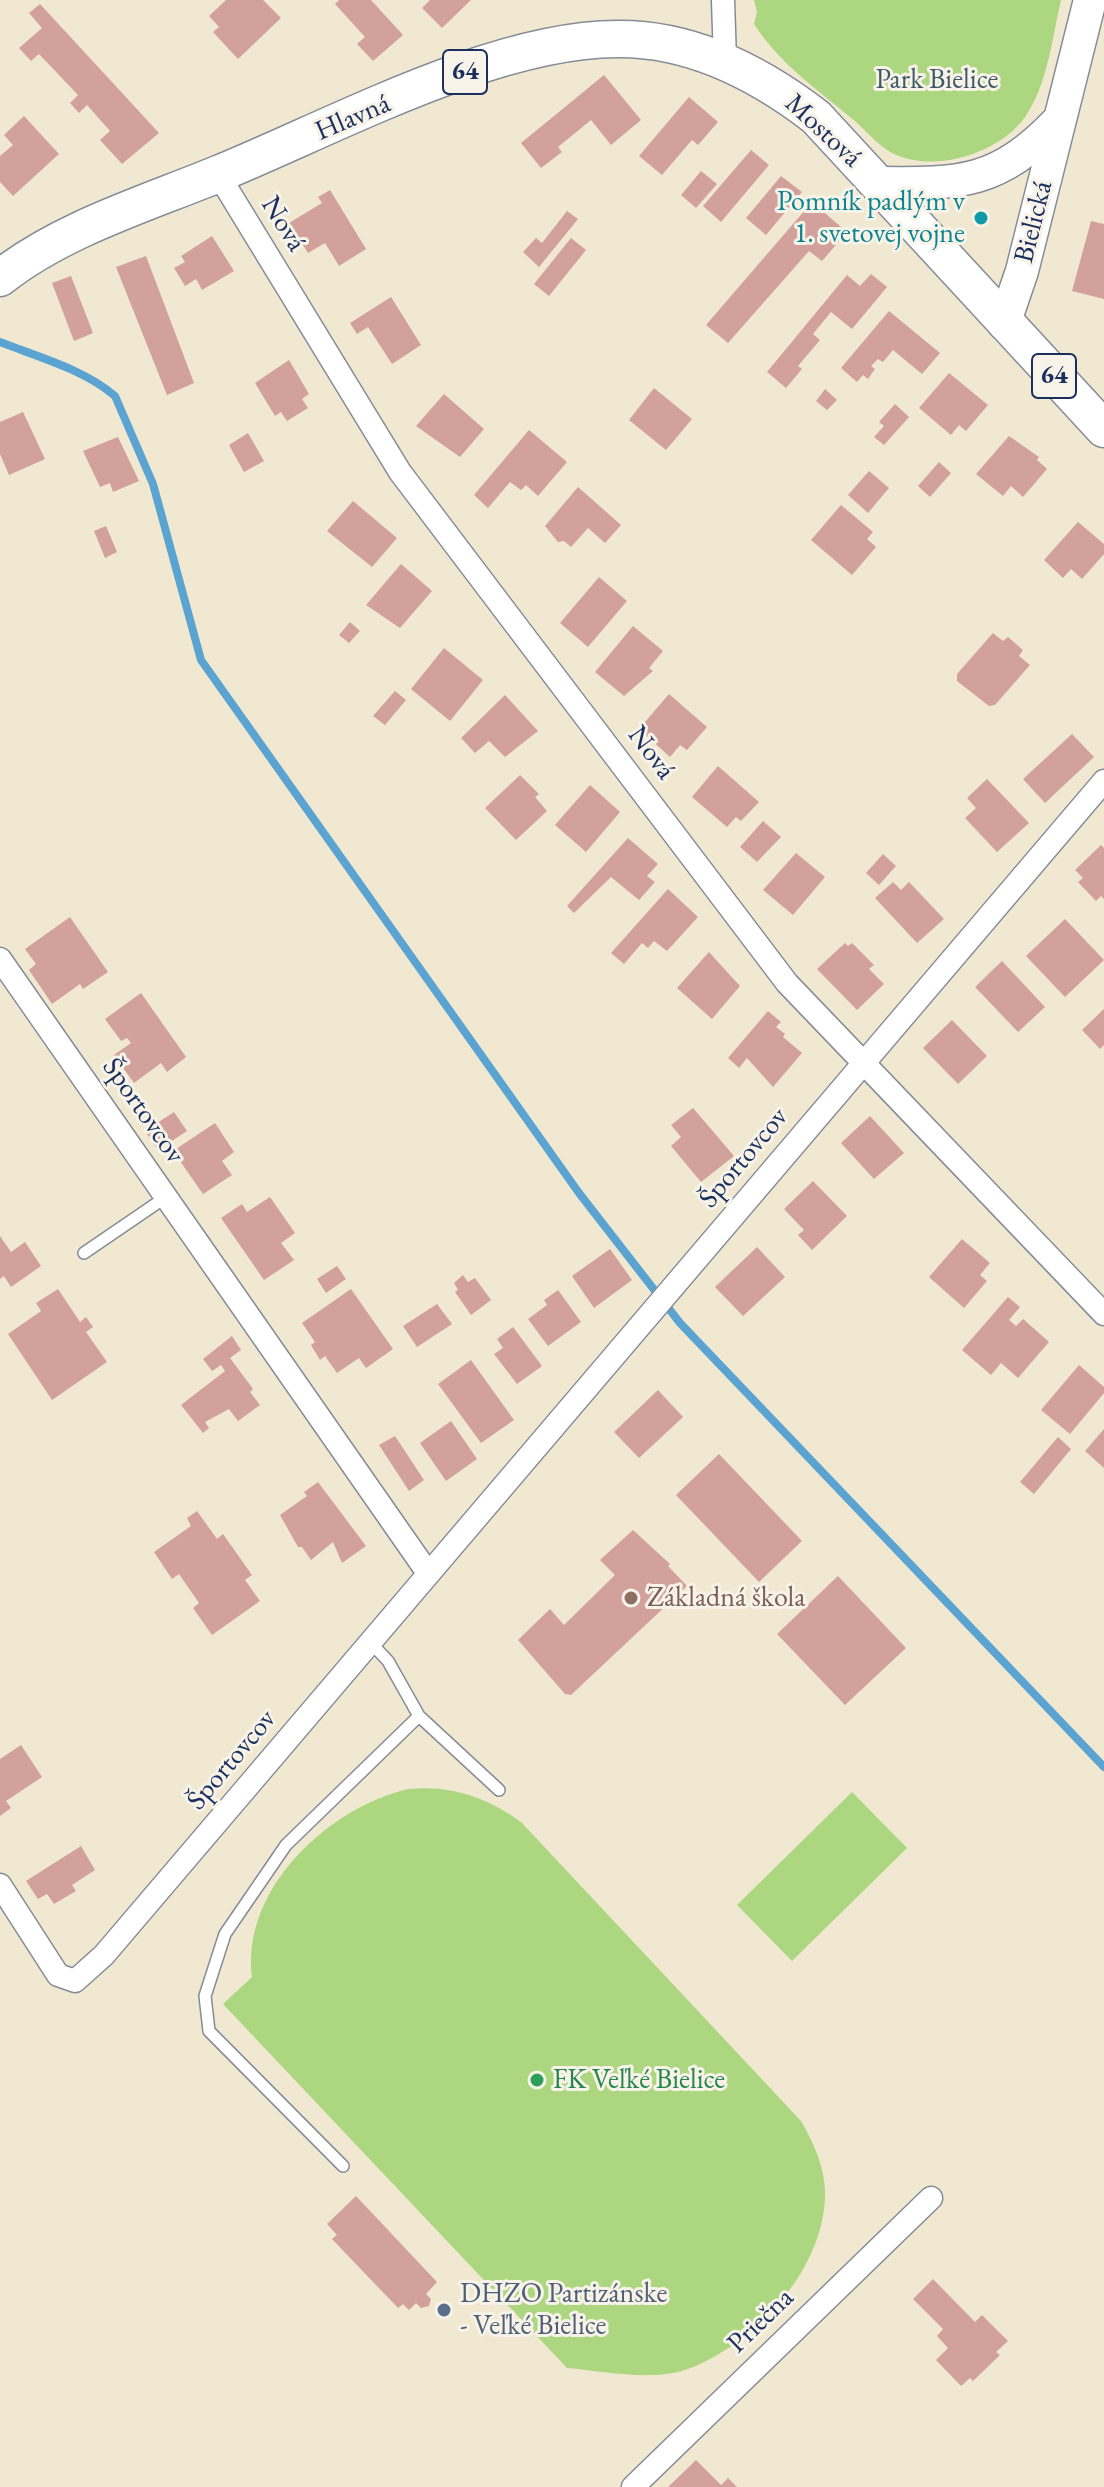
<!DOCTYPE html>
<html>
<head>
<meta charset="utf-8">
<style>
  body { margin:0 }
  canvas { display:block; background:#f0e8d0 }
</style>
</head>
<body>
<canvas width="1104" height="2487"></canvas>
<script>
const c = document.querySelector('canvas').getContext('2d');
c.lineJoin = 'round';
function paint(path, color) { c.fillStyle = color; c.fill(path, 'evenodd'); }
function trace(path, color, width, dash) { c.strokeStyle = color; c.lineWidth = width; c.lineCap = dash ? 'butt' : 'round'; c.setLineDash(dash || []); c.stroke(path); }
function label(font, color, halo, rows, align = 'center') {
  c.font = font + ' "EB Garamond",serif'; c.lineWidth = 6; c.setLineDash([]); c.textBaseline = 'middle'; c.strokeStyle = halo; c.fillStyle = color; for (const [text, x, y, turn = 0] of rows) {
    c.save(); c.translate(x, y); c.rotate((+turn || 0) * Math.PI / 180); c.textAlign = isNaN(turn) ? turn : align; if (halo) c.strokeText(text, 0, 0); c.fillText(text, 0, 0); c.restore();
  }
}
const green = new Path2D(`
  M754 0H1061C1052 38 1048 84 1025 117 999 154 933 174 892 153 879 146 866 131 855 121 819 91 779 63 754 24L757 12Z
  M408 1789C452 1785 486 1797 521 1822L801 2121C813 2142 824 2165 825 2190 827 2266 757 2343 688 2369 651 2382 604 2371 567 2368L223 2004 252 1977C241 1889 328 1808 408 1789Z
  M852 1792 907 1848 792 1961 737 1905Z`);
const stream = new Path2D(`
  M0 342C38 357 83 369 115 396L153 484 201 660 579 1193 680 1323 1104 1767`);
const building = new Path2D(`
  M226 0H263L281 18 238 59 213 32 219 27 209 16Z
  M339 0H371L403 35 373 61 357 44 365 37 335 4Z
  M430 0H471L442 28 422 8Z
  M40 4 159 133 122 164 100 140 110 131 87 105 79 113 70 103 78 95 39 54 31 61 19 48 42 28 29 13Z
  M604 75 641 120 611 145 591 120 558 147 562 152 541 168 521 143Z
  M689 97 718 122 698 145 692 140 662 175 639 156Z
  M24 116 59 154 13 196 0 182V156L13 145 4 135Z
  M751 150 769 165 721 222 703 206Z
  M701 171 717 184 696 208 681 195Z
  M781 176 802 192 766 235 746 218Z
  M330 190 366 249 339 266 325 243 308 253 289 223 322 203 318 197Z
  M812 202 847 232 822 261 809 251 728 343 706 325Z
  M567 211 578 219 539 267 523 252 536 238 542 243Z
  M1091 221 1104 224V299L1072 291Z
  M212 236 234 271 202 290 196 279 185 286 174 268 185 262 181 256Z
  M571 238 586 250 549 296 534 284Z
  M146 256 194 383 167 395 116 267Z
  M871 274 887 287 852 329 831 312 813 334 820 340 798 366 802 369 786 388 767 372 847 275 860 286Z
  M71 276 93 333 74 341 52 283Z
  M391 297 421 345 392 364 368 327 357 334 350 323Z
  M889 311 940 353 922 374 893 350 883 362 878 359 871 366 875 369 868 379 863 375 857 382 841 368Z
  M289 360 309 394 302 399 308 408 287 421 281 412 275 416 255 383Z
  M949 373 988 405 966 431 959 425 951 435 919 408Z
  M654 388 692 419 666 450 629 420Z
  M825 389 837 400 827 410 816 401Z
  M444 394 484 429 460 457 416 426Z
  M895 404 909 417 884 445 874 437 884 426 879 422Z
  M23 412 45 459 9 475 0 454V422Z
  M529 430 567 462 538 496 526 485 521 490 510 482 488 508 474 495Z
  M248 433 264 461 244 472 229 445Z
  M1009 436 1039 457 1037 460 1047 469 1023 497 1011 486 1003 496 976 474Z
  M118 437 139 481 113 492 110 483 100 487 83 451Z
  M939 462 951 473 930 497 918 486Z
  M869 471 889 488 868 513 848 495Z
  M578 487 621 525 605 543 588 528 571 547 564 541 558 542 545 526Z
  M353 501 397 538 372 567 327 531Z
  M841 505 873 532 867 539 876 547 852 575 811 540Z
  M1078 522 1104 544V554L1082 579 1071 569 1063 578 1044 560Z
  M106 526 117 552 105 558 94 531Z
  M401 564 432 591 400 628 366 605Z
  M599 577 627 601 588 647 560 623Z
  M350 622 360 631 349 643 339 635Z
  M633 626 663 651 649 668 653 671 624 696 595 672Z
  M993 633 1003 641 1008 637 1023 650 1019 656 1030 665 995 705 989 706 957 681V674Z
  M444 648 483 680 450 721 411 689Z
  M395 691 406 700 385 725 373 716Z
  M669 694 707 727 687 750 680 745 670 757 639 729Z
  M505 695 538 731 505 757 489 741 475 753 461 738Z
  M1072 734 1094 757 1045 803 1023 779Z
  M718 766 759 802 741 821 736 817 727 827 692 797Z
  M520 775 539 794 535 797 547 811 516 840 485 808Z
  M987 779 1029 823 997 852 965 818 976 808 967 798Z
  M590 785 620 812 586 852 555 825Z
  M763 821 781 837 757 862 740 847Z
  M628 838 658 864 647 876 655 882 639 900 611 877 574 913 567 906Z
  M1101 845 1104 848V899L1101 896 1096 901 1078 882 1083 878 1075 870Z
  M796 853 825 877 793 915 763 890Z
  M883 854 896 866 879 885 866 873Z
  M893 882 901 890 909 882 944 919 917 943 875 898Z
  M668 889 698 917 667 951 654 941 648 948 642 943 624 964 611 953Z
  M70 917 108 972 83 989 80 984 52 1004 29 970 36 964 25 949Z
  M1065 919 1104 960 1065 997 1026 956Z
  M845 943 848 946 852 943 874 965 869 969 884 984 857 1010 817 969Z
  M709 952 740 986 712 1019 677 988Z
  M1002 961 1045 1007 1018 1032 975 987Z
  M141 993 186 1057 167 1072 161 1063 134 1083 114 1055 131 1043 127 1038 121 1041 105 1019Z
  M1104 1009V1045L1100 1049 1082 1030Z
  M768 1011 781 1022 776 1027 785 1034 783 1037 802 1053 773 1087 747 1058 739 1068 728 1058Z
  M952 1020 987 1056 958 1084 923 1048Z
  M693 1108 734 1156 701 1182 671 1146 681 1137 671 1125Z
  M174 1112 187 1131 158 1150 145 1131Z
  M870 1116 904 1153 874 1179 841 1143Z
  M215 1123 234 1152 222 1161 232 1175 203 1194 173 1151Z
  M813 1181 847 1216 812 1250 798 1235 804 1230 784 1209Z
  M270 1197 295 1233 281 1243 294 1260 264 1280 221 1218 242 1204 247 1212Z
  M0 1236 11 1252 25 1242 41 1266 11 1287 4 1276 0 1279Z
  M962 1239 990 1263 980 1275 987 1281 964 1308 929 1277Z
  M757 1247 785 1277 743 1316 715 1287Z
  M610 1249 632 1280 594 1308 572 1276Z
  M337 1266 346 1279 326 1293 317 1279Z
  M463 1275 468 1282 475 1278 491 1300 471 1315 455 1292 458 1290 454 1283Z
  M58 1289 80 1322 86 1317 93 1327 86 1332 107 1362 52 1400 8 1334 41 1311 36 1303Z
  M351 1289 393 1349 366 1368 359 1358 337 1373 325 1356 320 1360 311 1345 315 1342 302 1323Z
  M558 1290 581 1322 548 1346 528 1319 547 1305 544 1300Z
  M1008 1297 1020 1307 1009 1320 1016 1326 1023 1319 1049 1342 1018 1378 1001 1363 991 1375 962 1350Z
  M437 1304 452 1324 417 1347 403 1326Z
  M513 1327 542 1366 517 1384 494 1354 503 1348 497 1339Z
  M232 1336 241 1350 230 1358 253 1389 250 1392 260 1405 238 1421 229 1409 205 1422 209 1428 203 1433 181 1405 225 1371 221 1365 212 1371 203 1359Z
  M471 1360 514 1420 481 1443 438 1384Z
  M1079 1365 1104 1387V1393L1070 1434 1041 1410Z
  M658 1390 683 1417 639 1458 614 1432Z
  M451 1421 477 1459 446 1481 420 1443Z
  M1104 1429V1468L1085 1451Z
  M395 1436 424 1480 409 1491 379 1445Z
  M1058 1437 1071 1449 1034 1494 1020 1482Z
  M719 1454 802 1541 759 1582 676 1495Z
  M318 1482 366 1546 342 1563 333 1542 311 1560 302 1547H298L280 1515 307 1496 304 1492Z
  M197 1511 217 1539 223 1534 252 1575 245 1580 260 1601 212 1635 193 1608 199 1603 179 1574 172 1579 154 1552 191 1526 187 1518Z
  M633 1530 670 1564 668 1566 687 1586 571 1695 565 1694 518 1640 550 1609 564 1625 615 1575 600 1560Z
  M838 1576 906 1648 845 1705 777 1634Z
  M21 1745 42 1777 6 1801 11 1808 0 1816V1759Z
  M81 1846 95 1870 72 1885 76 1891 54 1904 47 1894 38 1899 26 1881Z
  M356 2196 437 2282 426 2294 431 2299 429 2306 421 2308 416 2303 409 2310 403 2304 398 2308 332 2239 337 2235 327 2224Z
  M933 2279 975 2322 982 2315 1008 2341 996 2352 1000 2355 973 2381 970 2378 961 2386 936 2360 948 2348 937 2336 943 2329 913 2299Z
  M696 2460 721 2485 728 2478 737 2487H668Z`);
const lane = new Path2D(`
  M84 1253 166 1197
  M371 1643 388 1661 419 1716 499 1790
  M343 2166 209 2031 205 1996 225 1934 286 1845 419 1716`);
const street = new Path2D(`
  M723 0 725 61
  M218 174 400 472 787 983 1104 1314
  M0 959 428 1573
  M0 1885 58 1975 75 1981 104 1955 1104 781
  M633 2487 931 2198`);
const secondary = new Path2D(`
  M878 183C962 184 998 184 1059 120
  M1004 324 1022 271 1090 0`);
const primary = new Path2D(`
  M0 278C62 229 145 204 218 174 333 127 494 39 617 39 692 38 759 73 816 117L1104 429`);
const markers = [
  [981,218,8,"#0f9aa8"],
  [631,1598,8,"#8d6e63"],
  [537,2080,8,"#2e9e5b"],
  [444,2310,8,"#5c6f8a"]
];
const shields = [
  [465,72,44],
  [1054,376,44]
];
const shieldNames = [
  ["64",465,72],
  ["64",1054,376]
];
const parkNames = [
  ["Park Bielice",937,80]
];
const streetNames = [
  ["Hlavná",353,118,-23],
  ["Mostová",823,131,43],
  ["Bielická",1034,222,-76],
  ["Nová",283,224,58],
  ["Nová",651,753,53],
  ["Športovcov",143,1111,55],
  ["Športovcov",744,1158,-50],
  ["Športovcov",232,1760,-50],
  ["Priečna",761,2321,-44]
];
const cultureNames = [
  ["Pomník padlým v",965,202],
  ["1. svetovej vojne",965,234]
];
const educationNames = [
  ["Základná škola",647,1598]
];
const leisureNames = [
  ["FK Veľké Bielice",553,2080]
];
const serviceNames = [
  ["DHZO Partizánske",460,2294],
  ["- Veľké Bielice",460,2326]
];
paint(green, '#add681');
trace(stream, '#5ba4d2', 8);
paint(building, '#d3a19c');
trace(lane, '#868c97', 14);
trace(street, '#868c97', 25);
trace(secondary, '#868c97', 35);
trace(primary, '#868c97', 39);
trace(lane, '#fff', 11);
trace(street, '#fff', 22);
trace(secondary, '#fff', 32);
trace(primary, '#fff', 36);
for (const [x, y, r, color] of markers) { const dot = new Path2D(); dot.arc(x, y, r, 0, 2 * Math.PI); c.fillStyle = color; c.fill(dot); trace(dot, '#f7f3e8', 3); }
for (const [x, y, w] of shields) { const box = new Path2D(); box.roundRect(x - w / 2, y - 22, w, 44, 6); c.fillStyle = '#f7f3e8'; c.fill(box); trace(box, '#1b2f5e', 2); }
label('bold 26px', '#1b2f5e', null, shieldNames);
label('28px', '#405967', '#f7f3e8', parkNames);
label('28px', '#1b2f5e', '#f7f3e8', streetNames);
label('28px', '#0d838f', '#f7f3e8', cultureNames, 'right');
label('28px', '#785e54', '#f7f3e8', educationNames, 'left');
label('28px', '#27864d', '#f7f3e8', leisureNames, 'left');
label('28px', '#4e5e75', '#f7f3e8', serviceNames, 'left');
</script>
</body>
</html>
